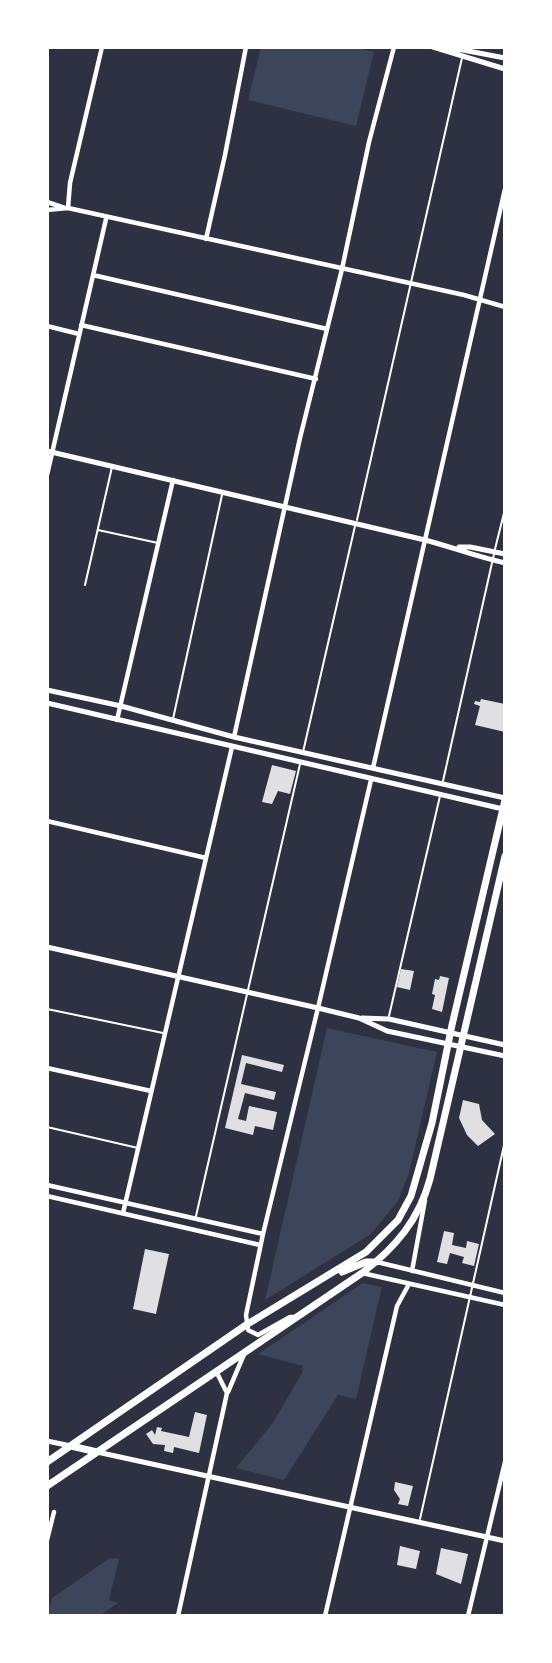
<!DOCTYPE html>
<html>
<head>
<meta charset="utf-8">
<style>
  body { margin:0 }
  #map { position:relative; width:552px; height:1663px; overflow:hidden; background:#2d3142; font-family:"PT Sans",sans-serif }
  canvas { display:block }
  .frame { position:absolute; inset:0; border:49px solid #fff; pointer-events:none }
</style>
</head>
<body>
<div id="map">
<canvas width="552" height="1663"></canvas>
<div class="frame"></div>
</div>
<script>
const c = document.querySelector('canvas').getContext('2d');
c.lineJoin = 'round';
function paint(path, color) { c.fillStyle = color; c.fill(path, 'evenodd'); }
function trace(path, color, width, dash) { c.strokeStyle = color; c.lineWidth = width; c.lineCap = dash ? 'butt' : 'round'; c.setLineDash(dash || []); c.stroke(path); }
const green = new Path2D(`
  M261 47H355L374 52 356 126 248 100Z
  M327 1028 437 1052 409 1173 398 1201 371 1234 265 1300Z
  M363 1283 382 1287 356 1399 338 1395 284 1480 236 1468 272 1424 302 1373 303 1366 258 1354Z
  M110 1558 119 1559 109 1600 118 1603 99 1616H47L52 1598Z`);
const building = new Path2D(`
  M481 699 505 704V732L475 725 480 706 474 704 475 701 480 702Z
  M272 765 296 771 290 794 278 791 272 804 262 802Z
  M401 969 414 971 410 990 397 987Z
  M440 976 449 978 442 1012 432 1009 435 995 432 994 435 979 439 980Z
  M242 1055 284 1065 282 1072 246 1063 241 1084 276 1092 274 1100 245 1093 238 1119 246 1121 249 1106 277 1112 273 1130 255 1126 253 1135 225 1128Z
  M463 1100 479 1104 482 1120 495 1134 478 1146 467 1135 459 1118Z
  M444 1231 454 1233 452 1245 466 1248 467 1241 479 1244 474 1266 462 1263 464 1257 450 1253 447 1264 437 1262Z
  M145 1249 169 1254 156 1314 133 1309Z
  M195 1412 207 1415 199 1453 174 1447 173 1453 164 1451 165 1445 153 1444 146 1434 152 1430 155 1435 157 1427 162 1428 161 1431 189 1437Z
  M395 1482 413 1486 408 1506 398 1504 400 1499 394 1490Z
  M400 1546 420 1551 416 1569 397 1565Z
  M441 1548 468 1554 461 1584 436 1574Z`);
const service = new Path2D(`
  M357 520 462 58
  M98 530 158 543
  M495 549 505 509
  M85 585 112 467
  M173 719 222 495
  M303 752 355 526
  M443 781 494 554
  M47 1009 163 1033
  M389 1016 440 796
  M47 1127 138 1148
  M196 1216 300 764
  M420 1519 505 1141`);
const minor = new Path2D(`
  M47 202 65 208
  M68 208 70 183 102 47
  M47 210 68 208 464 295 505 307
  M206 239 225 155 246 47
  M93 275 327 329
  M81 325 316 379
  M47 326 79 334
  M47 475 106 219
  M117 720 173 480
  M234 737 300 438 342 269 369 142 394 47
  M373 768 505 189
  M47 821 206 858
  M47 1068 151 1091
  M47 1185 263 1234
  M47 1196 260 1245
  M123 1213 232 747
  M377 1262 505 1293
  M412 1271 425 1200
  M362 1273 505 1305
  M295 1317H290L258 1335 248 1330 246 1315 263 1234 318 1008 371 780
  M228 1392 245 1352
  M47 1540 54 1512
  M178 1616 227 1393 216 1371
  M325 1616 397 1306 409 1284
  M468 1616 505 1462`);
const tertiary = new Path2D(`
  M433 47 505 69
  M442 48 463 50 505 58
  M47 451 425 540C452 547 477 557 505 563
  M459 547H470L505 554
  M47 690 121 706 234 737 505 798
  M47 703 503 809
  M47 947 318 1008 359 1018 387 1031 505 1056
  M362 1018 389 1019 505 1045
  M47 1441 71 1446
  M97 1452 505 1541`);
const trunk = new Path2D(`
  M342 1272 366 1262H376
  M71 1446 97 1452
  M47 1462 246 1325 366 1252 398 1220 411 1196 432 1123 452 1025 505 800
  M47 1486 362 1273C395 1248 419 1220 430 1179L505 856`);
paint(green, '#3c4559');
paint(building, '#e0e0e3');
trace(service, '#fff', 2);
trace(minor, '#fff', 4.5);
trace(tertiary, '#fff', 5);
trace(trunk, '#fff', 7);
</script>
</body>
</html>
